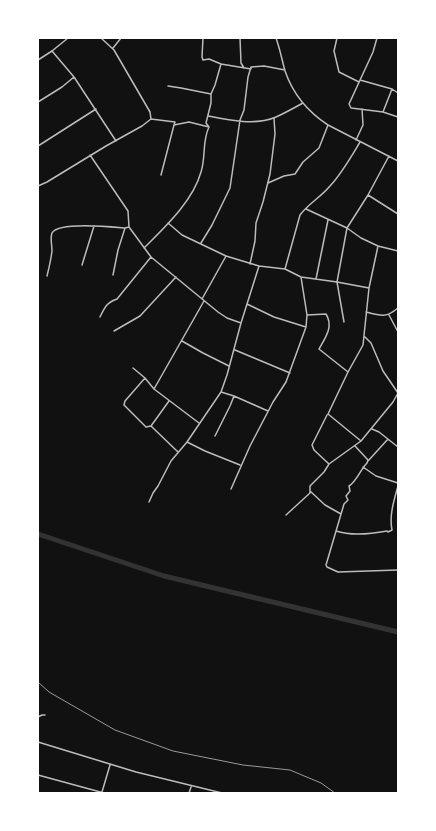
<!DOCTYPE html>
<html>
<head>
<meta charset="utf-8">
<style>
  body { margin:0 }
  #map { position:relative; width:436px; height:831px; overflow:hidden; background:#111; font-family:Quicksand,sans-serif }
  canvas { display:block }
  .frame { position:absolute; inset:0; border:39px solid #fff; pointer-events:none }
</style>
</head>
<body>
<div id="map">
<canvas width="436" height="831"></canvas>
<div class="frame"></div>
</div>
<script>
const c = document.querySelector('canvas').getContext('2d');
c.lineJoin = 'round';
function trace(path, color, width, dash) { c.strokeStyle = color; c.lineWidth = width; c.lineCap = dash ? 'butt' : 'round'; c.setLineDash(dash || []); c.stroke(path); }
const river = new Path2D(`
  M38 534 164 576 398 632`);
const minor = new Path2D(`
  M203 38 202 57 203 60 209 59 221 64 251 69V67L264 66 285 70
  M240 38 241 63 244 68
  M276 38C280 49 282 60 285 71 293 94 308 112 328 125L398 161
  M337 38 334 51 339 72 359 82
  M377 38 373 52 349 104 351 108 383 112 398 117
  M113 48 121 38
  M52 51 74 77 116 141
  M360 80 392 89 383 112
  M168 86 181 88 211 94
  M392 89 398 93
  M38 102 62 87 74 77
  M208 116C228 120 256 126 276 117 285 113 294 108 303 103
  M151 119 175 122 174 125 189 122 209 127
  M356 140 363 125 362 109
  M38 146 96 109
  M90 155 128 211 129 227 151 257 218 312 227 318 241 323
  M161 175 174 125
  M268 183 284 176 295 174 303 162 319 148 328 125
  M38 186 47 182 106 146 142 126 151 119 150 112 114 50 101 38
  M368 195 398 214
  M306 209 347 228 361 238 378 246 398 251
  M168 223 182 235 226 256 259 266 285 269 301 277 337 282 369 288
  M201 243 212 225 230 188 240 120 244 110 248 77 251 67
  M144 248C165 227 193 201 201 172 206 157 202 141 209 127L206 123 211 103V94L215 85 221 64
  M250 264 255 241 256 223 263 202 270 174 275 134 274 118
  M82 265 94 226
  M285 269 300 215C308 204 321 197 330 186 342 173 351 157 360 142
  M113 275 118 250 125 228
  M47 276C49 268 51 259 52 251 52 245 50 238 52 233 58 221 113 227 125 228L129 227
  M316 279 328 220
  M202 299 226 256
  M247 304 274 317 306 327
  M366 312C381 316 386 318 398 308
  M307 315 326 314C334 327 325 338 319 349L348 372
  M389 315 398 332
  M100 317C105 307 106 303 117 299L151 257
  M344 322 337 282 347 228 368 195 389 156
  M114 331 140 316 176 277
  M365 337 371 343 383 371 398 393
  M182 341 203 353 229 366
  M235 350 290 373
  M133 368 145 378 154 389 199 423
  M145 378 125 401 124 405 146 427 151 426 178 452
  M154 389 204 301
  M221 392 234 396 268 411
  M327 415 312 445 314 450 329 464
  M151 426 169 401
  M372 429 379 432 398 447
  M215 436 230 406 234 396
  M361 441 328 414 348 372 363 345 369 288 378 246
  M187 442 205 451 240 465
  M355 446 368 460 367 463C360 470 357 481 349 486L350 491 346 496 348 500 344 504 326 565 327 567 338 572 398 570
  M368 461 388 439
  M363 467 376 476 398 483
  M231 489 250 446 273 402 286 382 306 327 307 315 301 277
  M310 492V491L325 505 341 514
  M149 502 153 493 158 486 171 461 187 442 221 392 227 375 241 323 259 266
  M286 515 310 493V486L324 472 329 464 361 441 393 402 398 393
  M336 531C351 536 371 534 387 531L388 532 392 530C389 516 394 500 398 486
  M38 717 42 715H45
  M38 742 136 772 222 793
  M38 775 104 793
  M102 792 110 765
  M189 793 191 787`);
const tertiary = new Path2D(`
  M38 60 52 51 68 38`);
const rail = new Path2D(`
  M38 682 49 692 115 730 173 751 243 765 290 770 321 783 335 793`);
trace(river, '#333', 5);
trace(minor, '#bcbcbc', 1.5);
trace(tertiary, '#bcbcbc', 1.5);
trace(rail, '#9a9a9a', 1);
</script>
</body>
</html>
